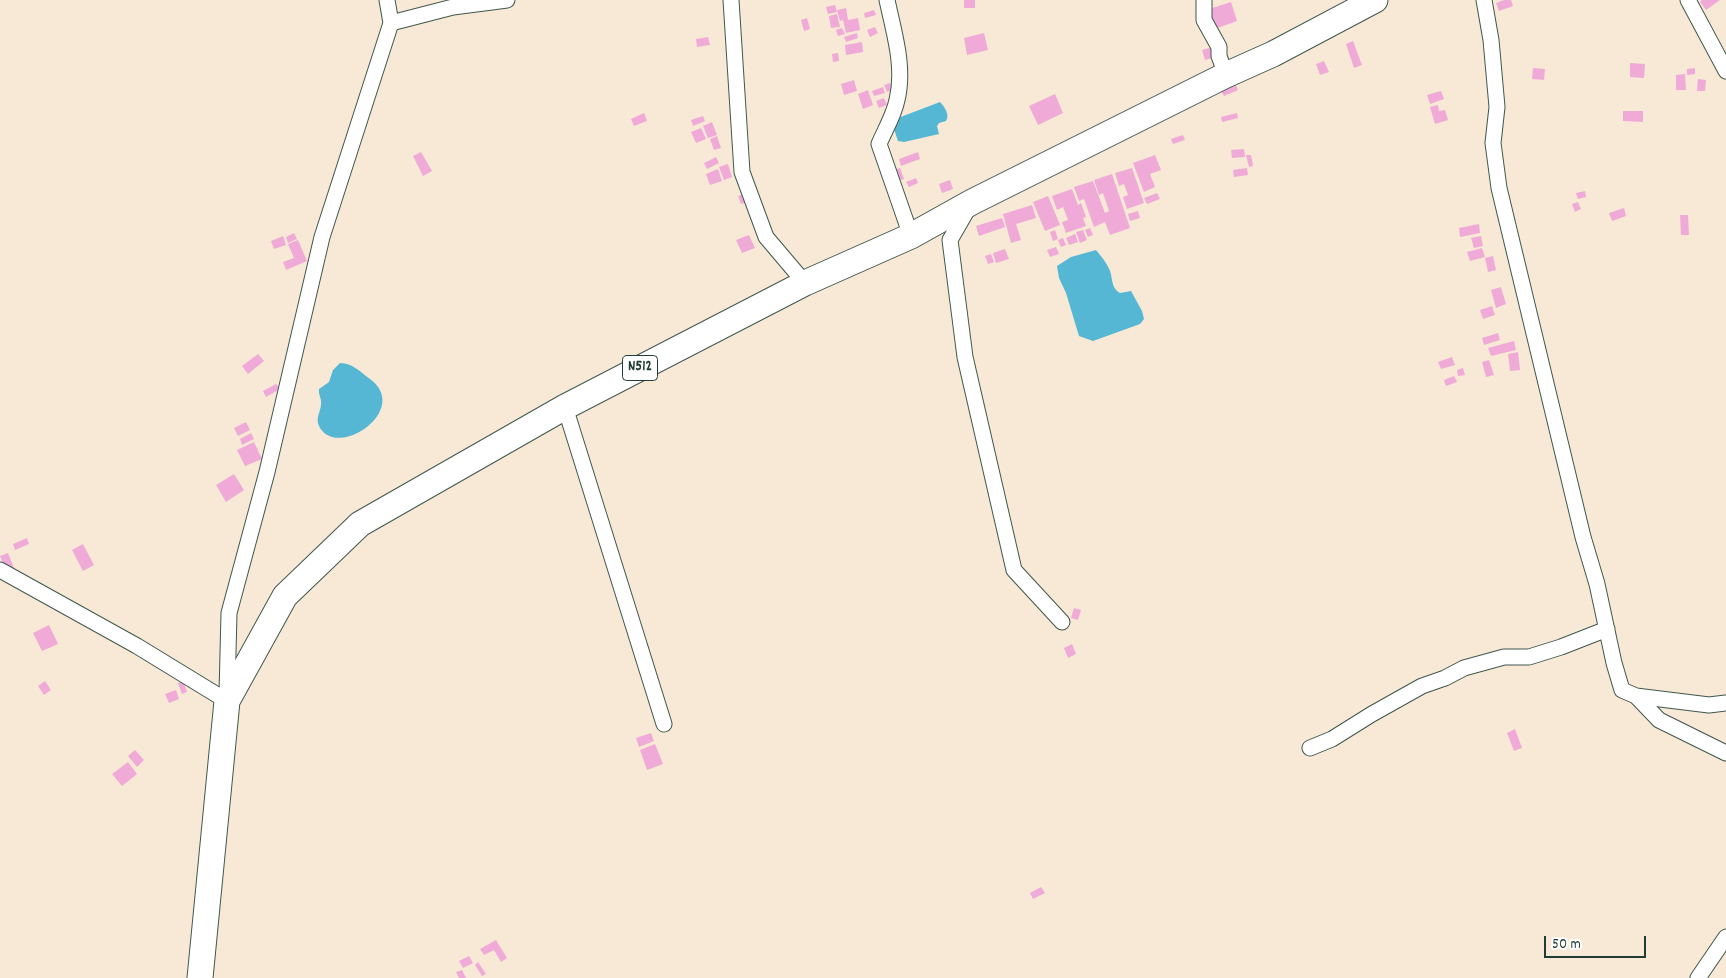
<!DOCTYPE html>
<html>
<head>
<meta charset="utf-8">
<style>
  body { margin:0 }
  #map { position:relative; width:1726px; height:978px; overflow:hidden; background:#f7e9d6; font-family:Dekko,sans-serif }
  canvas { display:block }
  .scale { position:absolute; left:1544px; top:936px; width:102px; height:22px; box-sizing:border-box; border:2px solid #1f3d34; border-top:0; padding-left:6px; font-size:15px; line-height:18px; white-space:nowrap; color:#1f3d34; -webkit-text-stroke:4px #fff; paint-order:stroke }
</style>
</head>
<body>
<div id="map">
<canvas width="1726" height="978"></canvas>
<div class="scale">50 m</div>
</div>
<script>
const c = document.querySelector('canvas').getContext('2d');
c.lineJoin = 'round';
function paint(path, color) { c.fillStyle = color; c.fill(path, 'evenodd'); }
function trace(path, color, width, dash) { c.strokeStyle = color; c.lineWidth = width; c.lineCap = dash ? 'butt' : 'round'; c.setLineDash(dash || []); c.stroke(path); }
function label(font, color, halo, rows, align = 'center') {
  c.font = font + ' Dekko,sans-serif'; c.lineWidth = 4; c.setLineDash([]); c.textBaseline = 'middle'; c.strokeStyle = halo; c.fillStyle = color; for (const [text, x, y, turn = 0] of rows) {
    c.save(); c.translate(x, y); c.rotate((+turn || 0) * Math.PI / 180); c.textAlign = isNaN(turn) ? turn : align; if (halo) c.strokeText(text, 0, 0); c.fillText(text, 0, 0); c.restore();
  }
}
const water = new Path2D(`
  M940 102C945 107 950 115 946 121L939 123 937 126 939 134 904 142 898 141 894 129 898 118Z
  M1096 250C1101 256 1107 263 1110 271 1113 280 1111 288 1120 293L1131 291 1142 311 1144 319 1140 324 1093 341 1079 336 1066 293 1059 278 1057 266 1071 257Z
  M340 363C353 363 360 372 370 379 412 410 336 461 319 426 315 418 321 411 321 404 322 398 318 395 319 389L329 382 333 370Z`);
const building = new Path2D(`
  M964 0H975V8H964Z
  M1504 0H1511L1513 6 1499 11 1496 3Z
  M1702 0H1720L1706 10 1700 2Z
  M1231 2 1237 21 1212 30 1206 10Z
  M835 5 837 12 828 14 826 7Z
  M846 8 848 20 858 18 860 30 846 33 843 20 840 21 837 10Z
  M874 10 876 15 865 18 864 13Z
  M837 14 840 27 831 28 829 16Z
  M807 18 810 29 804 31 801 20Z
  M875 27 878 33 870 37 867 30Z
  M842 28 845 34 838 36 836 30Z
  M857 33 858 38 846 42 844 37Z
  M984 33 988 50 967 55 964 38Z
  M708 37 710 45 697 47 696 39Z
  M1353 41 1362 65 1354 68 1346 44Z
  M862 42 863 52 846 55 845 45Z
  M1213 47 1216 57 1205 60 1202 50Z
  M838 53 839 61 833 62 832 54Z
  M1324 61 1329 72 1320 75 1316 64Z
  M1630 63 1645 64 1644 78 1630 77Z
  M1533 68 1545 69 1544 80 1532 79Z
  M1695 68V74L1687 75V69Z
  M1685 74 1686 90H1676V75Z
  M1698 79 1706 80 1705 91H1697Z
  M854 80 857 91 844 95 841 84Z
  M890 83 892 90 887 92 884 85Z
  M1235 83 1238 90 1224 96 1220 89Z
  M883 87 885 93 874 96 872 91Z
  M868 90 873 105 863 109 858 94Z
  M1441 91 1444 99 1430 104 1427 95Z
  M1055 94 1063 113 1038 125 1029 106Z
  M884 98 887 105 879 108 876 101Z
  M1438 105 1439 111 1445 110 1448 120 1435 124 1430 107Z
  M1623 111H1643V122L1623 121Z
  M644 113 647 121 634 126 631 119Z
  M1237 113 1238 118 1222 122 1221 117Z
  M703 116 705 121 693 126 691 120Z
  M712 122 717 135 708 138 703 126Z
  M701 128 706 139 696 143 691 132Z
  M1183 135 1185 140 1173 144 1171 139Z
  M717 136 721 148 714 150 710 139Z
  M1244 149 1245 157 1232 158 1231 150Z
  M421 152 432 171 423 176 413 156Z
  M918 152 920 159 901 166 899 159Z
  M1155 155 1161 170 1150 174 1155 187 1144 192 1133 163Z
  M1246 155H1251L1253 166 1249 167Z
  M716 157 719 163 707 169 704 163Z
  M728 164 732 177 724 180 719 167Z
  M900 168 904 179 897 181 893 170Z
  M1132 168 1144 203 1127 209 1123 197 1128 195 1124 184 1119 186 1115 173Z
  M1247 168 1248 175 1234 177 1233 170Z
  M718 169 722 181 710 185 706 174Z
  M1112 174 1130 228 1110 235 1105 222 1094 227 1084 199 1079 201 1074 187 1093 181 1105 213 1109 211 1103 193 1099 195 1094 180Z
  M916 178 918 183 909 187 906 182Z
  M950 180 953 189 942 193 939 184Z
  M1072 189 1078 205 1081 203 1086 217 1083 218 1086 226 1066 233 1062 222 1068 220 1063 207 1057 210 1052 196Z
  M1585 191 1586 197 1578 199 1576 193Z
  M748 193 751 201 741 204 738 196Z
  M1157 193 1160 199 1147 204 1144 198Z
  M1048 196 1060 225 1045 231 1033 202Z
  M1578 202 1581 209 1575 212 1572 204Z
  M1032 205 1036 218 1016 224 1021 240 1011 243 1003 214Z
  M1624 208 1626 216 1612 221 1609 213Z
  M1138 211 1140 218 1130 221 1128 214Z
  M1680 215H1688L1689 235H1681Z
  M1002 218 1005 227 979 236 976 226Z
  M1479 224 1480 233 1460 237 1459 228Z
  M1090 228 1093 235 1088 237 1085 230Z
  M1055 230 1058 239 1053 241 1050 232Z
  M1083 230 1087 240 1080 243 1076 232Z
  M294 233 297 239 288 243 286 237Z
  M1075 234 1078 242 1069 245 1066 238Z
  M749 235 755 248 742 253 736 240Z
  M283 236 286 245 274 249 271 241Z
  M1481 236 1483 246 1474 248 1471 238Z
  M1063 238 1066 245 1061 247 1058 240Z
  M298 240 307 261 286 270 283 262 294 258 288 244Z
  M1056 247 1059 254 1050 257 1047 250Z
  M1482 248 1485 257 1470 261 1467 252Z
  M1005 249 1009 259 996 263 993 253Z
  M991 254 994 262 988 264 985 256Z
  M1493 256 1496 270 1488 272 1485 258Z
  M1501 287 1506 304 1496 308 1491 290Z
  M1492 306 1495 315 1483 319 1480 310Z
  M1498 333 1500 340 1484 345 1482 338Z
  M1514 341 1516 350 1491 356 1488 348Z
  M1518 352 1520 370 1510 371 1508 354Z
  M258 354 264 361 248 374 242 366Z
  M1452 357 1455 365 1441 369 1438 362Z
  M1489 360 1494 375 1486 377 1482 362Z
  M1463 368 1465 375 1458 376 1457 370Z
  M1454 376 1457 382 1446 386 1444 380Z
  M276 384 280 389 266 397 263 391Z
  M246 422 250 430 238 436 234 428Z
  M251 433 254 439 242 445 240 439Z
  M254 442 262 459 245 466 237 450Z
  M234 474 244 490 226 502 216 485Z
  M27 538 29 544 15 550 13 544Z
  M83 544 94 565 83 571 72 550Z
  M8 553 14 568 6 571 0 556Z
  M1074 608 1081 610 1078 620 1071 618Z
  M49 625 58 644 42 651 33 633Z
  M1072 644 1076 654 1068 658 1064 648Z
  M45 681 51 690 44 695 38 686Z
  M183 681 187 692 182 694 178 683Z
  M176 690 179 699 169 703 165 694Z
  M1515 729 1522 748 1514 751 1507 733Z
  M651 733 654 741 639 747 636 738Z
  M655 744 663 764 647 770 640 750Z
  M135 750 144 760 137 767 128 756Z
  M128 762 137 774 122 786 112 774Z
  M1041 887 1045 893 1033 899 1030 893Z
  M496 940 507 958 501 962 494 950 484 955 480 949Z
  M469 956 473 963 463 968 459 961Z
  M478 962 486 974 482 976 475 965Z
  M462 970 466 978H459L456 972Z`);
const minor = new Path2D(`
  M731 0 742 172 766 237 805 283
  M887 0C894 33 905 67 897 100 894 115 885 130 879 144L911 236
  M1204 0V20L1219 47V56L1226 75
  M1484 0 1491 40 1497 107 1493 143 1499 188 1583 537 1597 584 1614 663 1622 690 1636 696 1709 705 1726 703
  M1688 0 1726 71
  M391 23 453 7 507 0
  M969 207 950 240 965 357 1014 570 1062 622
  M565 407 664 724
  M0 570 137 646 227 701
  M227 694 229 613 267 472 322 237 391 23 387 0
  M1636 696 1659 720 1726 753
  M1310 748 1332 739 1372 714 1422 686 1445 678 1464 668 1504 657H1529L1561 647 1607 629
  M1698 978 1726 937`);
const trunk = new Path2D(`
  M200 978 227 701 285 596 360 524 565 407 805 283 911 236 972 202 1226 75 1273 54 1375 0`);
const shields = [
  [640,368,35]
];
const shieldNames = [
  ["N512",640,368]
];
paint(water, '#55b7d4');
paint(building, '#f0aad8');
trace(minor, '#3f574c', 17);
trace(trunk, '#3f574c', 27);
trace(minor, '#fff', 15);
trace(trunk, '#fff', 25);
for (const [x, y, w] of shields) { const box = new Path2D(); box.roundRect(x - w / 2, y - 12.5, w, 25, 4); c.fillStyle = '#fff'; c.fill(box); trace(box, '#1f3d34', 1); }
label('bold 15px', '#1f3d34', null, shieldNames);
</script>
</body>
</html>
